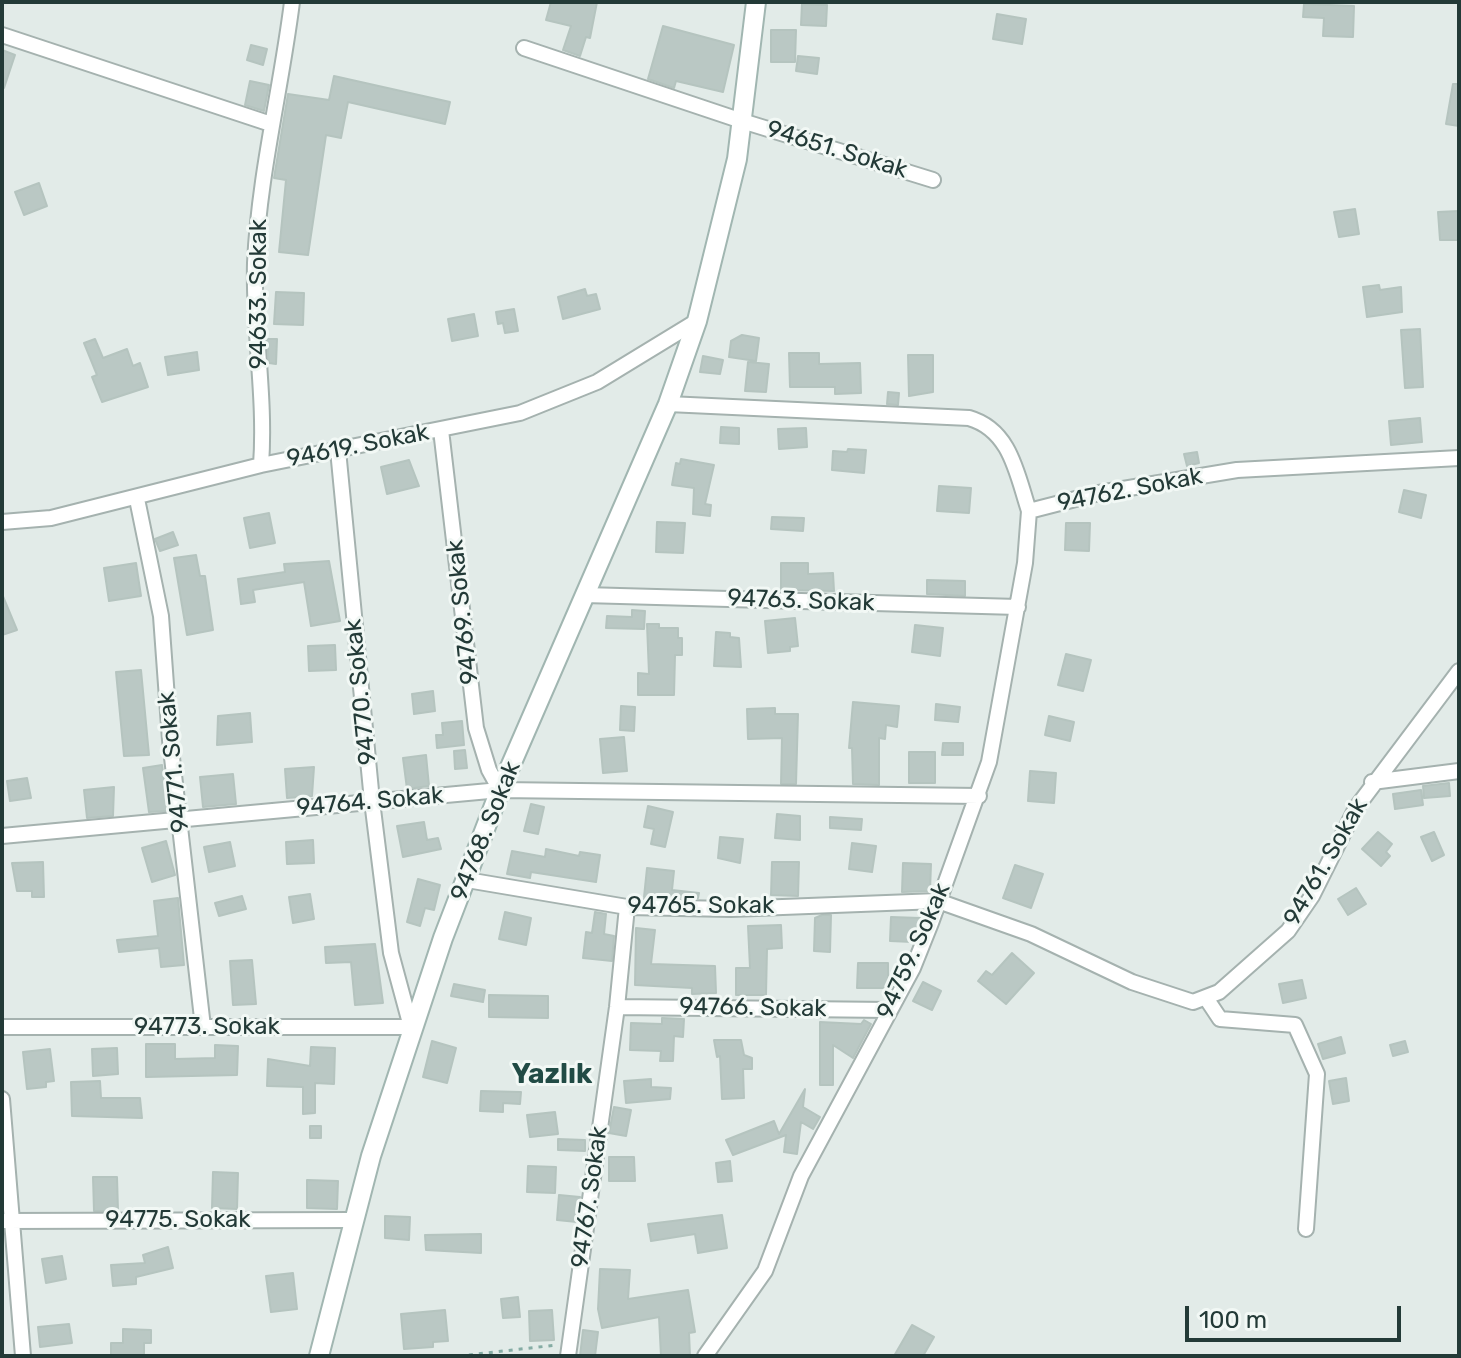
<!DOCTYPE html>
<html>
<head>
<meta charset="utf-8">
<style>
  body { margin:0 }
  #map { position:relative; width:1461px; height:1358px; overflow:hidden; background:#e2ebe8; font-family:Rubik,sans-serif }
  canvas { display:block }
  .frame { position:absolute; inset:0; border:4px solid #233a37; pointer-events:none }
  .scale { position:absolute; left:1185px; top:1306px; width:216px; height:36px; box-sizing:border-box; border:4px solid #233a37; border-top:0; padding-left:10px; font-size:24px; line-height:28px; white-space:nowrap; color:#233a37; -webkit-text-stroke:6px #f2f8f5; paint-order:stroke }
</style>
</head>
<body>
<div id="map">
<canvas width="1461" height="1358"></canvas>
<div class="frame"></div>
<div class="scale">100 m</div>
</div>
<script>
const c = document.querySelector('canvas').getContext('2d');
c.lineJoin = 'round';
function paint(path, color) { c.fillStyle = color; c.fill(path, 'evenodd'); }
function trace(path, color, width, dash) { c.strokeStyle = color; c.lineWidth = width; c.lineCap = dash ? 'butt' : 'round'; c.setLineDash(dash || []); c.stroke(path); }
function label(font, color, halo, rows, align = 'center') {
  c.font = font + ' Rubik,sans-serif'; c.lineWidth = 6; c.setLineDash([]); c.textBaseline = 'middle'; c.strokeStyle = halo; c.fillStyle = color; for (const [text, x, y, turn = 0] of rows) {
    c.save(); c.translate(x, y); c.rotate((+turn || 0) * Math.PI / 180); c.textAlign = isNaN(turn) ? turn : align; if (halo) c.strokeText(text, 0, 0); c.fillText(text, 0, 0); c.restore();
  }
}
const building = new Path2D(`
  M551 2H597L590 38 586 37 580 56 563 50 571 26 546 20Z
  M802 4 827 5 826 26 801 25Z
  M1304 4 1354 6 1353 37 1323 36 1324 18 1303 17Z
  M997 14 1026 19 1022 44 993 39Z
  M663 26 734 45 723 92 676 81 674 88 648 79Z
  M771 30H796L795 62H771Z
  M251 45 267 49 263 65 247 60Z
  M2 50 15 55 4 88H2Z
  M798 56 819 58 817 74 796 71Z
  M334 76 450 102 445 124 348 102 341 138 326 135 308 255 279 252 286 180 274 178 288 94 329 100Z
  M250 81 269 85 264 111 245 105Z
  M1453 84H1459V126L1446 124Z
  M39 183 47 206 24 215 15 192Z
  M1355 209 1359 234 1339 237 1334 212Z
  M1459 211V240H1440L1438 212Z
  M1379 285 1380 290 1401 287 1402 312 1367 317 1363 287Z
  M585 289 587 296 596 294 600 309 563 319 558 297Z
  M276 292 304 293 303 325 274 324Z
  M514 309 518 331 505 333 503 323 498 324 496 312Z
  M474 314 478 336 452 341 448 319Z
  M1420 329 1423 387 1405 388 1401 330Z
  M742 335 759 338 756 361 729 357 731 341Z
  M95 339 103 358 127 349 133 366 140 363 148 387 102 402 92 377 97 375 84 343Z
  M267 339H277L276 364 269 363Z
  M197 352 199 370 168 375 165 357Z
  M789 353H819V364L860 363 861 393 835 394V387H790Z
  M908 355H933V392L909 396Z
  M703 356 723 360 720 374 700 372Z
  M748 362 769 364 766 392 745 391Z
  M888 392 899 393 898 405 887 404Z
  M1420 418 1422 442 1391 445 1389 421Z
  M721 427 739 428V444L720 443Z
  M806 428 807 447 779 449 778 429Z
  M848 449 866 450 864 473 832 470 833 451 847 452Z
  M1197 452 1199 463 1187 466 1184 454Z
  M681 459 714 465 705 504 711 505 710 516 693 514 694 488 672 485 676 463 680 464Z
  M409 460 419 486 387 494 381 467Z
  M939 486 971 488 969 513 937 511Z
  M1404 490 1426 495 1421 518 1399 512Z
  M269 513 275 543 250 548 244 518Z
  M772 517 804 518 803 531 771 529Z
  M657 522 685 523 683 553 656 552Z
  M1066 523H1090L1089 551 1065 550Z
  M173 532 178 545 160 551 155 539Z
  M196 555 200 576H205L213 630 187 635 174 558Z
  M329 561 340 621 311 626 304 582 253 590 255 602 241 604 238 579 285 572 284 564Z
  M136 563 141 596 109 601 104 568Z
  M781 563H808V574L833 573 834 591 781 590Z
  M927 580 965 581V596L927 594Z
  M2 594 17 630 2 635Z
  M632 610 645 611 644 629 606 628 607 616 632 617Z
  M795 618 798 646 790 647V651L768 653 765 621Z
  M647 624H659V628H678V638H682V655H675L674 695H638V673L649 674Z
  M915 625 943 628 940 656 912 652Z
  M716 632 730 633V637L739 638 741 667 714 666Z
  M335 645 336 670 309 671 308 646Z
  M1066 654 1091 660 1083 691 1058 685Z
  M141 670 149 755 124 756 116 672Z
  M433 691 435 711 414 714 412 694Z
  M853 702 899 706 897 727 886 725 885 739 879 738V785L853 784 852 748H849Z
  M936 704 960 707 958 722 935 720Z
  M621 706 635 707 634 731 620 730Z
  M775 708V714H798L796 784H781L782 738 748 739 747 709Z
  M250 713 252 742 217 745 218 716Z
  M1049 716 1074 722 1070 741 1045 735Z
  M462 721 464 745 437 748 436 735H443L442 723Z
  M624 737 627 771 603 773 600 739Z
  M943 743H963V755H942Z
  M465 750 467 768 455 769 454 751Z
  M909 752H935V783H909Z
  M426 755 429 786 407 789 403 758Z
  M162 765 168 811 149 812 143 768Z
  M314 767 312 796 287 798 285 769Z
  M1030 771 1056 773 1054 803 1028 801Z
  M233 774 236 804 203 807 200 777Z
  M27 778 31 798 10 801 7 781Z
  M1449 783 1450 796 1424 798 1423 786Z
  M114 787 113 816 87 818 84 790Z
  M1421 790 1423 805 1395 809 1393 794Z
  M531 804 544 807 538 834 524 831Z
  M648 806 673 812 665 847 651 844 654 829 644 827Z
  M777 814 800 816V840L775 838Z
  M830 817 862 819 861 830 830 828Z
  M424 822 427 840 438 838 441 849 403 857 397 826Z
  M1378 832 1392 844 1386 852 1390 856 1381 866 1362 849Z
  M1434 832 1444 855 1432 861 1421 837Z
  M720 837 743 839 740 863 718 858Z
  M313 840 314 863 287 864 286 842Z
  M166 841 175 875 152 882 142 848Z
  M230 842 235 866 209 872 204 847Z
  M852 843 876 846 872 872 849 869Z
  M546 849 579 856 580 852 600 855 596 882 531 872 530 878 507 874 512 851 545 857Z
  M43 862 44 897H32V891H17L12 863Z
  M772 862H799L798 896 771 895Z
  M903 863 931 864 930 891 902 892Z
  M1015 865 1043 874 1031 908 1003 898Z
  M647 868 674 871 672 890 699 893 698 898 644 897Z
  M418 879 440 885 434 910 425 908 420 926 407 922Z
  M1356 888 1366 904 1348 915 1338 899Z
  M310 894 314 919 293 923 289 897Z
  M242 896 246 909 219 916 215 903Z
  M178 898 184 965 161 967 159 948 119 952 117 940 158 936 154 901Z
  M505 912 531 918 526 945 499 939Z
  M595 912 606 914 604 934 614 936 612 961 583 958 586 932 592 933Z
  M822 915H831L830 952 814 951 815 918Z
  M891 917 920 918 913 942 890 941Z
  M781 925 782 948 767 949 766 995H736V968H750L748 926Z
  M636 928 655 930 651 964 715 966 716 993 692 994V988L635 985Z
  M375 944 383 1003 355 1005 351 962 326 963 325 947Z
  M1012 953 1034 973 1006 1004 978 981 986 971 992 975Z
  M252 960 256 1004 233 1005 230 961Z
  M858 963H888V988H857Z
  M1302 980 1306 998 1283 1003 1279 984Z
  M923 982 941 991 932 1010 913 1001Z
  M454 984 485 990 483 1002 451 996Z
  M489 995 548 996V1018L489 1017Z
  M662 1018 684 1019 683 1037 674 1036 673 1061H660L661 1051 630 1050 631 1023 662 1024Z
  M864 1020 871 1024 853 1058 833 1045V1085H820V1022L861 1024Z
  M1341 1037 1345 1053 1323 1059 1318 1044Z
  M714 1040H741L744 1055 752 1058V1069H743L744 1098 722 1099 720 1056 717 1057Z
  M432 1041 456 1048 447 1083 423 1077Z
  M1405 1041 1408 1052 1393 1056 1390 1045Z
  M146 1044H175V1059L215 1058V1045L238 1046 237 1075 146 1077Z
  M311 1047 335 1048 334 1084 315 1083V1113L303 1114V1087L267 1086 268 1059 310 1066Z
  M117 1048 118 1074 93 1076 92 1049Z
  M50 1049 54 1081 46 1082V1087L27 1089 23 1052Z
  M1346 1078 1349 1101 1333 1104 1329 1081Z
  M651 1079V1087L671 1088 670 1099 626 1103 624 1081Z
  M100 1081 101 1098H140L142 1118 72 1116 71 1082Z
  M805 1089 803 1107 820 1117 813 1129 801 1122 797 1154 784 1152 786 1135 733 1155 726 1140 774 1121 779 1134Z
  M481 1091 521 1092 520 1104 503 1103V1112L480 1111Z
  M614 1107 631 1110 626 1136 609 1133Z
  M555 1112 558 1134 530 1137 527 1115Z
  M310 1126H321V1138H310Z
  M558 1139 585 1140V1151L558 1150Z
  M609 1157H634L635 1181H609Z
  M730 1161 732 1181 718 1182 716 1163Z
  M528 1166 556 1167 555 1193 527 1192Z
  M213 1172 238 1173 237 1209 212 1208Z
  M93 1177H117L118 1211H94Z
  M307 1180 338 1181 337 1209 307 1208Z
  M559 1195 580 1197 577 1222 557 1220Z
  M722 1215 727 1248 698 1253 695 1234 651 1241 648 1224Z
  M385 1216 410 1217 409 1240 385 1238Z
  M481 1234V1253L426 1250 425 1235Z
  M168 1247 173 1268 136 1277V1284L113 1286 111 1265 145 1263 143 1255Z
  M62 1256 66 1279 46 1283 42 1259Z
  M600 1269 630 1270 628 1299 688 1290 695 1332 689 1333 690 1356H661L659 1317 602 1328 598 1309Z
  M293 1273 297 1309 271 1312 266 1276Z
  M518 1297 520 1317 503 1318 501 1299Z
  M445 1310 448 1341 433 1342V1347L404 1349 401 1314Z
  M552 1310 554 1340 530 1341 529 1311Z
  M69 1324 72 1343 40 1347 38 1327Z
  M912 1325 934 1337 923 1356H894Z
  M123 1329 151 1330V1343H144V1356H111V1343H123Z
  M583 1330 598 1332 595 1356H580Z`);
const path = new Path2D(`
  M459 1356 557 1345`);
const street = new Path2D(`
  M2 35 271 124
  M524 48 742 121 933 180
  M668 404 969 418C1011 430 1017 475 1029 511L1099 493 1237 470 1459 458
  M441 430 476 728 489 770 500 790
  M261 465C266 398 253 331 255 263 259 174 281 90 292 2
  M137 499 161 616 170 740 203 1027
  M2 522 51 518 261 465 520 413 597 382 697 321
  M584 595 1018 607
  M1372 782 1459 771
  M2 836 500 790 979 796
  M467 880 627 907 731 909 938 901 1031 934 1132 982 1193 1002 1219 992 1288 931 1312 896 1356 808 1459 671
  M1206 998 1220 1019 1295 1025 1317 1074 1306 1229
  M617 1007 889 1010
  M2 1027H411L391 953 372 801 338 450
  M2 1099 23 1356
  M2 1221 354 1220
  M568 1356 617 1007 627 907
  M705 1356 765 1271 801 1176 913 968 931 923 989 762 1025 563 1029 511`);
const secondary = new Path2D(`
  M319 1356 371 1156 443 938 500 790 668 404 697 321 737 159 756 2`);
const streetNames = [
  ["94651. Sokak",837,150,17],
  ["94633. Sokak",259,294,-90],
  ["94619. Sokak",358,446,-11],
  ["94762. Sokak",1130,490,-11],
  ["94763. Sokak",801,601,2],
  ["94769. Sokak",463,612,-96],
  ["94770. Sokak",361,692,-96],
  ["94771. Sokak",174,762,-96],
  ["94764. Sokak",370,802,-5],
  ["94768. Sokak",486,831,-68],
  ["94761. Sokak",1326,862,-60],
  ["94765. Sokak",701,906],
  ["94759. Sokak",914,951,-66],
  ["94766. Sokak",753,1008,1],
  ["94773. Sokak",207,1027],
  ["94767. Sokak",590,1197,-82],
  ["94775. Sokak",178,1220]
];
const quarterNames = [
  ["Yazlık",552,1075]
];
paint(building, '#bac8c4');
trace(building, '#b5c4bf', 2);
trace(street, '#a5b2af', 18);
trace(secondary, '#a1b6b1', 22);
trace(path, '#85aca4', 3, [4, 6]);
trace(street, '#fff', 14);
trace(secondary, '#fff', 18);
label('24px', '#233a37', '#f2f8f5', streetNames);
label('bold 28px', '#214b45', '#f2f8f5', quarterNames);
</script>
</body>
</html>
